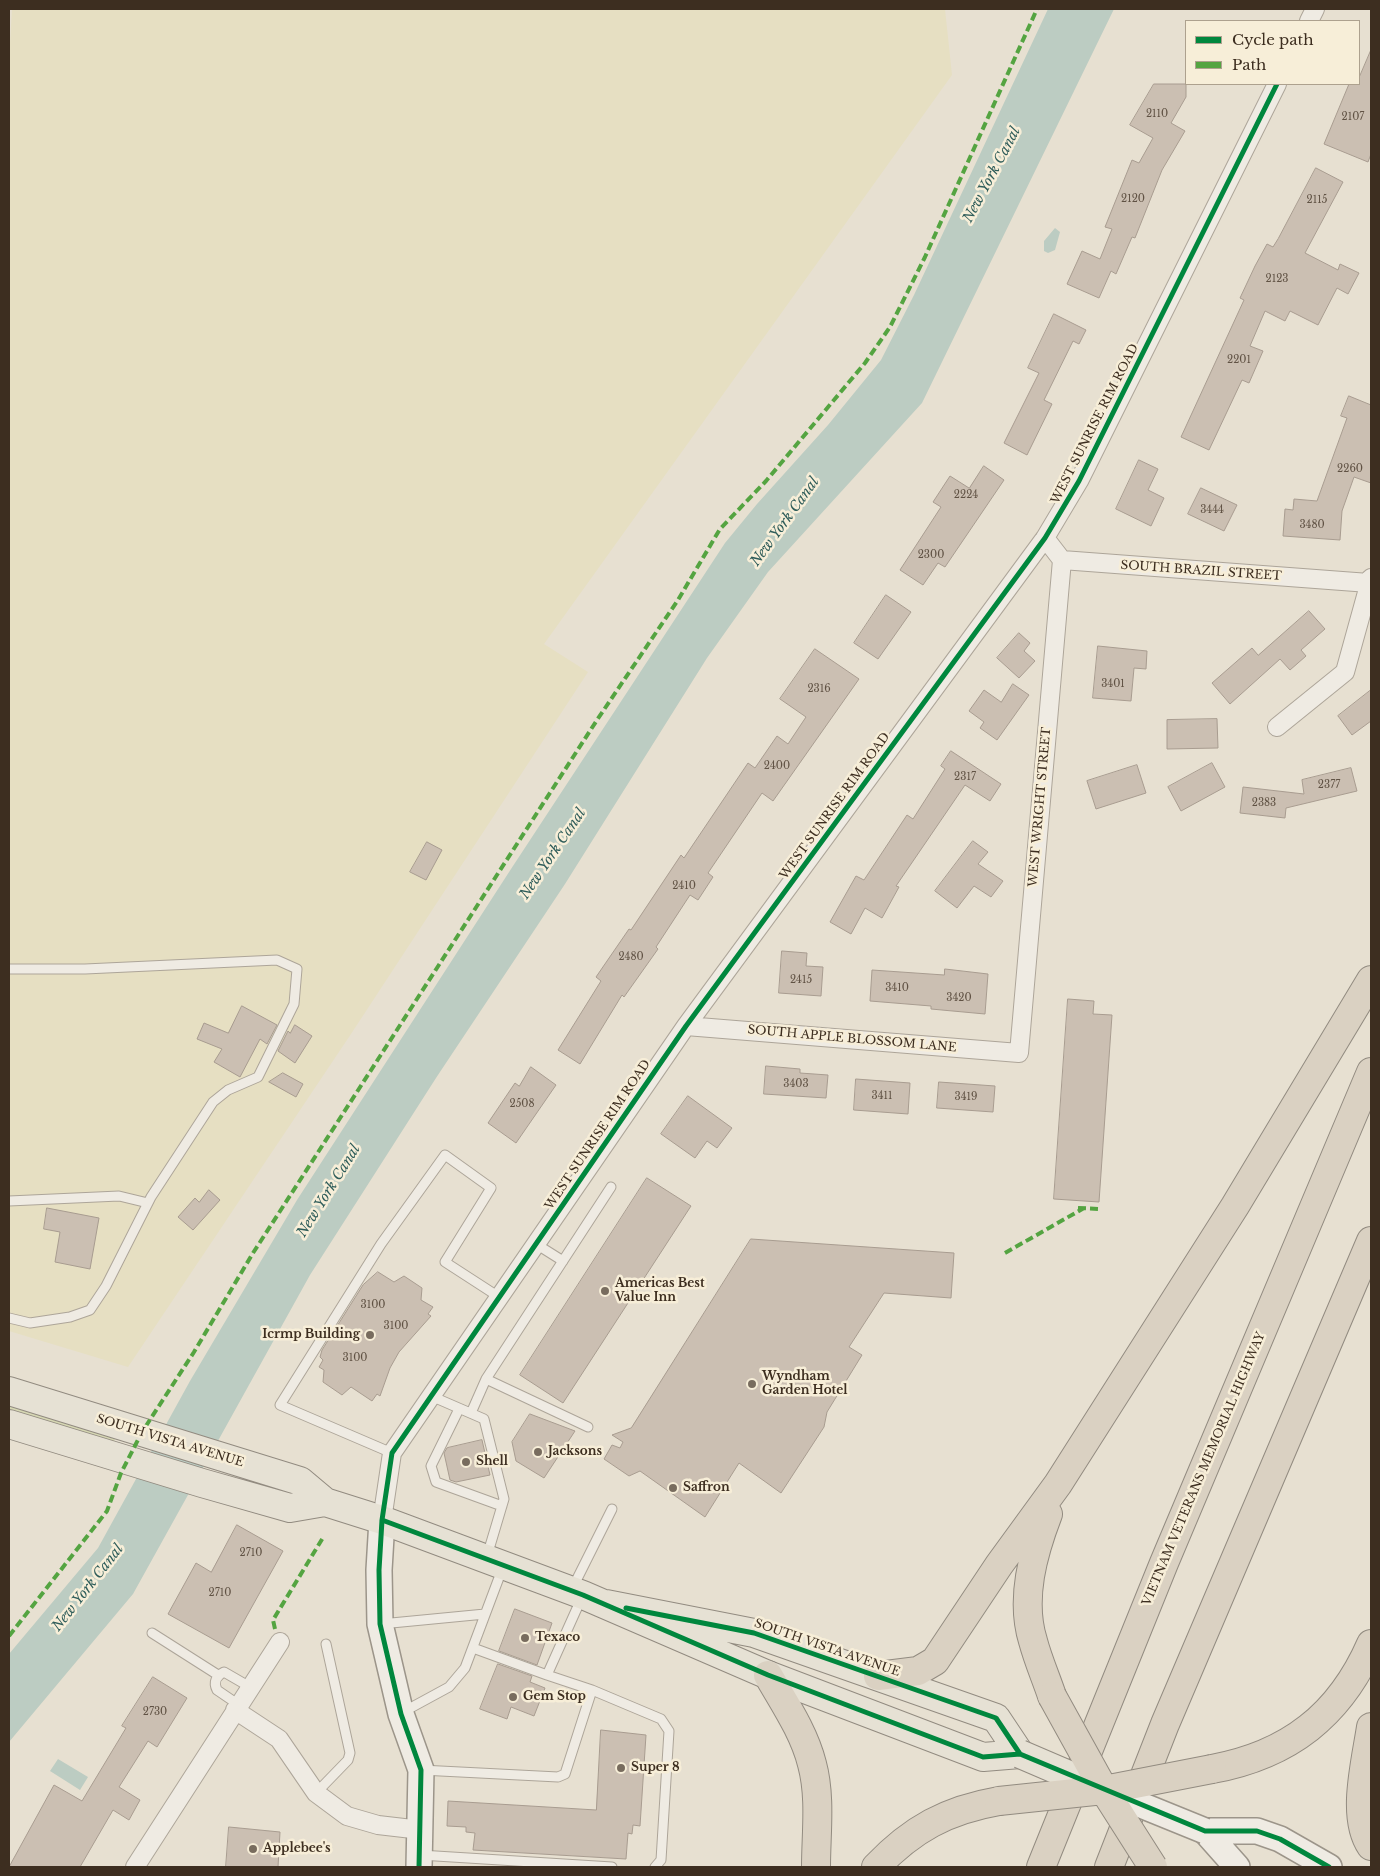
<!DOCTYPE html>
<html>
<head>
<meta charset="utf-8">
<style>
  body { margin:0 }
  #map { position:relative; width:1380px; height:1876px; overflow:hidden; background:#e7e0d1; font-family:"Libre Baskerville",serif }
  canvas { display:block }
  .frame { position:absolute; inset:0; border:10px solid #3d2e20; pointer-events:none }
  .legend { position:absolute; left:1185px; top:20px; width:175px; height:65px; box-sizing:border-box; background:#f7eed8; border:1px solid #ada18e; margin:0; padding:6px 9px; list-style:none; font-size:15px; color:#3d2e20 }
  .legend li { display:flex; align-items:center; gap:10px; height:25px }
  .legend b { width:25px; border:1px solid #ada18e }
</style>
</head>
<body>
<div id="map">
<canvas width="1380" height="1876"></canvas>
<div class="frame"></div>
<ul class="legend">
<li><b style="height:6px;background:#00873e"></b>Cycle path</li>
<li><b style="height:6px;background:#54a441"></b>Path</li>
</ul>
</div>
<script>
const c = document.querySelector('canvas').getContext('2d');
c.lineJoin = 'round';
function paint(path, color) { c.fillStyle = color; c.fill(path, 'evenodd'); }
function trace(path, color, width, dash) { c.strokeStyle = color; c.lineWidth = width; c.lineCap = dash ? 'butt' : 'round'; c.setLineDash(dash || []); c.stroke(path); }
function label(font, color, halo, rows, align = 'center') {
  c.font = font + ' "Libre Baskerville",serif'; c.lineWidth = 5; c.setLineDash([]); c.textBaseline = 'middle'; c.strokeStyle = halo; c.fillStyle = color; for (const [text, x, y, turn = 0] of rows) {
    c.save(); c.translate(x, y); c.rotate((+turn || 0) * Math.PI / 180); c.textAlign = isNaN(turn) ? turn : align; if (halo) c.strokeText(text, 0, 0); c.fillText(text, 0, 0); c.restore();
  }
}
const farmland = new Path2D(`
  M12 9H945L952 75 544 644 588 672 351 1034 128 1367 9 1331V60Z`);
const green = new Path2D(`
  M9 1402 116 1436 113 1444 9 1413Z`);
const water = new Path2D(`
  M1048 9H1114L922 403 768 572 707 658 565 884 436 1078 310 1275 133 1594 9 1742V1654L98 1548 190 1381 297 1200 511 869 725 543 757 504 828 425 881 360 914 295Z
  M1055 228 1060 232 1055 250 1048 253 1044 251V241Z
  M58 1759 88 1777 80 1790 50 1771Z`);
const building = new Path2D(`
  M1371 50V154L1368 162 1324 144 1349 84H1359V78Z
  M1154 84H1186V97L1171 123 1185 131 1162 170 1135 238 1132 237 1116 274 1111 271 1099 298 1067 284 1082 251 1100 259 1112 229 1105 227 1132 160 1139 163 1153 138 1130 125Z
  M1316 168 1343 182 1305 253 1338 270 1340 264 1359 273 1348 294 1337 288 1318 325 1290 311 1285 321 1265 311 1250 346 1263 351 1249 383 1242 380 1209 450 1181 437 1244 300 1240 298 1255 266 1267 244 1273 247 1278 239Z
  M1054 314 1086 330 1079 344 1073 341 1044 400 1052 404 1027 455 1004 443 1039 373 1028 368Z
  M1349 396 1371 405V483L1354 477 1342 511 1340 540 1283 536 1285 509 1293 510 1294 499 1317 501 1347 418 1341 416Z
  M1139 460 1158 469 1148 490 1164 498 1151 526 1116 509Z
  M984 466 1004 480 945 567 938 563 923 585 900 570 941 507 933 502 950 476 969 488Z
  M1201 488 1237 505 1224 531 1188 514Z
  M886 595 911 612 878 659 854 643Z
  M1309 611 1325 629 1301 650 1306 656 1290 670 1280 659 1230 704 1212 683 1252 648 1258 655Z
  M1019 633 1030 643 1024 651 1035 661 1019 678 997 658Z
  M1098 646 1147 651 1146 669 1134 668 1131 701 1093 698Z
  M815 649 859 679 773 801 762 793 708 873 713 877 698 900 690 895 656 947 658 949 624 997 622 995 580 1064 558 1050 601 981 596 977 629 929 631 930 681 855 684 858 748 763 755 768 777 736 788 744 806 717 780 699Z
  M1013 684 1029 695 997 740 980 728 984 722 969 711 984 690 1001 702Z
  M1371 690V721L1352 735 1338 716Z
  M1217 719 1218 748 1167 749V720Z
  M951 751 1001 784 990 801 965 785 896 886 899 887 882 918 865 908 851 934 830 922 856 876 864 880 907 815 913 819 945 769 941 766Z
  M1212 763 1225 787 1181 811 1168 787Z
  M1137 765 1146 793 1096 809 1087 781Z
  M1351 768 1357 791 1286 808 1285 818 1240 813 1243 787 1304 794 1302 780Z
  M973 841 988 852 978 864 1003 881 991 897 974 886 957 908 935 891Z
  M427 842 442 850 426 880 410 872Z
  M782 951 807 953 806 966 823 967 821 996 779 993Z
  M945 969 988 974 985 1014 931 1009V1006L870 1001 872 970 944 975Z
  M1068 999 1094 1001 1093 1014 1112 1015 1099 1202 1054 1199Z
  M242 1006 277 1025 267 1044 260 1039 240 1077 214 1062 222 1049 197 1039 204 1023 228 1033Z
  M295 1025 312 1036 295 1063 278 1051 288 1031 290 1033Z
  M766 1066 800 1069V1073L828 1075 826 1098 764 1094Z
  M531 1067 556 1085 516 1143 488 1123 515 1083 519 1086Z
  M283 1073 303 1084 296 1097 269 1082Z
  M856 1079 910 1083 908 1114 854 1110Z
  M939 1082 995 1086 993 1112 937 1108Z
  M688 1096 732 1128 717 1148 707 1141 695 1158 661 1134Z
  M647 1178 691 1206 563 1403 520 1375Z
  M209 1190 220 1200 193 1230 178 1217 195 1198 199 1202Z
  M47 1208 99 1218 90 1269 55 1262 60 1232 44 1229Z
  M751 1239 954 1253 951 1298 884 1293 849 1347 862 1355 827 1412 824 1427 781 1493 739 1463 705 1517 640 1471 629 1476 604 1459 612 1445 620 1448 623 1442 612 1435 631 1428Z
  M378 1272 394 1282 404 1276 422 1288 421 1300 433 1307 428 1314 431 1316 399 1352 390 1368 380 1396 377 1394 372 1401 351 1387 342 1395 323 1382 324 1370 319 1367 323 1360 320 1357 322 1350 363 1285Z
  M530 1414 575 1431 544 1478 516 1461 512 1442Z
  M482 1440 490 1475 456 1482 450 1480 444 1453 447 1448Z
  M237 1525 283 1551 229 1648 168 1614 196 1563 211 1572Z
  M515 1609 552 1623 537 1665 499 1651Z
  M498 1664 532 1676 530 1682 545 1688 534 1716 511 1707 507 1719 480 1709Z
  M153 1677 187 1698 157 1747 148 1741 119 1787 140 1800 129 1820 113 1810 80 1867H9L54 1785 82 1801 126 1728 122 1726Z
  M601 1730 646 1735 640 1826 633 1825 632 1834 628 1833 626 1859 473 1850 475 1833 466 1832V1827L447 1826 448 1801 596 1810Z
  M229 1827 280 1832 278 1867H226Z`);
const lane = new Path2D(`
  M9 969H85L277 960 297 969 294 1004 258 1077 228 1090 213 1102 151 1197 106 1286 90 1310 70 1317 30 1323 9 1318
  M9 1201 119 1196 148 1203
  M536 1244 563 1261
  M431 1396 484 1419 504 1499 487 1556
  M459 1409 431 1466 436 1482 502 1506
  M471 1413 486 1379
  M588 1427 486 1379 611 1187
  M392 1453 280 1405 381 1244 445 1155 491 1188 445 1262 499 1297
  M572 1589 612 1509
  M582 1597 547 1675 592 1690 661 1719 669 1731 661 1860 655 1867
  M381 1624 485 1614
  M152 1633 218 1675
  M473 1648 547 1675
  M239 1705 217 1690C213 1682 216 1676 224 1672L250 1687
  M403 1712 449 1687 465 1668 503 1567
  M421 1770 558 1777 565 1774 592 1690
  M316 1793 348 1760 350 1753 326 1644
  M420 1855 612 1867`);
const street = new Path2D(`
  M1309 21 1315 9
  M1045 538 1062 560 1369 583
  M1277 727 1345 672 1371 578
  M686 1026 1019 1053 1062 560
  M382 1520 392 1453 686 1026 1045 538 1079 481 1277 84
  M235 1710 279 1739 316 1793 347 1816 378 1825 421 1830
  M135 1867 280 1642`);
const secondary = new Path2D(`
  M382 1520 379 1570 380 1624 401 1714 421 1770 419 1867
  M1205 1831H1257L1280 1839 1329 1867
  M1205 1831 1237 1867`);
const primary = new Path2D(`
  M9 1391 300 1481 325 1502 382 1520 583 1595 768 1675 983 1757 1020 1754 996 1718 754 1633 606 1604
  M9 1424 202 1483 290 1508 325 1502`);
const highway = new Path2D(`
  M1048 1514C1033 1553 1020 1599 1033 1641 1038 1660 1046 1678 1052 1696
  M768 1675C784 1703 804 1732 812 1764 821 1797 816 1834 816 1867
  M878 1676 918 1671 935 1661 999 1565 1058 1484 1235 1206 1371 980
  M1371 1727C1366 1761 1351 1817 1371 1846
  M1212 1769C1289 1755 1340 1715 1371 1644
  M876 1867C912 1829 947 1810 999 1801
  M1041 1867 1164 1563 1371 1072
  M1109 1867 1165 1724 1371 1241`);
const secondaryBridge = new Path2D(`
  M1104 1790 1205 1831`);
const primaryBridge = new Path2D(`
  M1020 1754 1104 1790`);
const highwayBridge = new Path2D(`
  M1052 1696 1104 1790 1153 1867
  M999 1801 1104 1790 1212 1769`);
const quiet = new Path2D(`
  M1078 1208 1100 1209
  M1005 1253 1084 1208
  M275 1629 273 1620 324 1536
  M9 1636 107 1511 121 1473 142 1432 194 1352 253 1253 597 720 678 600 720 529 766 481 865 363 890 327 925 257 1037 9`);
const cycleway = new Path2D(`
  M382 1520 583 1595 768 1675 983 1757 1020 1754 1205 1831H1257L1280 1839 1329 1867
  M626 1608 754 1633 996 1718 1020 1754
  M419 1867 421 1770 401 1714 380 1624 379 1570 382 1520 392 1453 686 1026 1045 538 1079 481 1277 84`);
const markers = [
  [605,1291,5,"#786c5e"],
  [370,1335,5,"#786c5e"],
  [752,1384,5,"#786c5e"],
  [538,1452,5,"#786c5e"],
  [466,1462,5,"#786c5e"],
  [673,1488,5,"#786c5e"],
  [525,1638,5,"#786c5e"],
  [513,1697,5,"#786c5e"],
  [621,1768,5,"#786c5e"],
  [253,1849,5,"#786c5e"]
];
const numberNames = [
  ["2110",1157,114],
  ["2107",1353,117],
  ["2120",1133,199],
  ["2115",1317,200],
  ["2123",1277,279],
  ["2201",1239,360],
  ["2260",1350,469],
  ["2224",966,495],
  ["3444",1212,510],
  ["3480",1312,525],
  ["2300",931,555],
  ["3401",1113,684],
  ["2316",819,689],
  ["2400",777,766],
  ["2317",965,777],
  ["2377",1329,785],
  ["2383",1264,803],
  ["2410",684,886],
  ["2480",631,957],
  ["2415",801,980],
  ["3410",897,988],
  ["3420",959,998],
  ["3403",796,1084],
  ["3411",882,1096],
  ["3419",966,1097],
  ["2508",522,1104],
  ["3100",373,1305],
  ["3100",396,1326],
  ["3100",355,1358],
  ["2710",251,1553],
  ["2710",220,1593],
  ["2730",155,1712]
];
const streetNames = [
  ["WEST SUNRISE RIM ROAD",1095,424,-63],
  ["SOUTH BRAZIL STREET",1201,571,4],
  ["WEST SUNRISE RIM ROAD",835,806,-54],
  ["WEST WRIGHT STREET",1040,807,-85],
  ["SOUTH APPLE BLOSSOM LANE",852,1039,5],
  ["WEST SUNRISE RIM ROAD",598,1135,-56],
  ["SOUTH VISTA AVENUE",170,1441,17],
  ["VIETNAM VETERANS MEMORIAL HIGHWAY",1204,1469,-67],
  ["SOUTH VISTA AVENUE",827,1648,19]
];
const poiNames = [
  ["Americas Best",615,1284],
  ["Value Inn",615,1298],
  ["Icrmp Building",360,1335,"right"],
  ["Wyndham",762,1377],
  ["Garden Hotel",762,1391],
  ["Jacksons",548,1452],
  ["Shell",476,1462],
  ["Saffron",683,1488],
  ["Texaco",535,1638],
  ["Gem Stop",523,1697],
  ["Super 8",631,1768],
  ["Applebee's",263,1849]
];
const waterNames = [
  ["New York Canal",992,175,-62],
  ["New York Canal",785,522,-54],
  ["New York Canal",553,854,-56],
  ["New York Canal",329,1191,-58],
  ["New York Canal",88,1588,-52]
];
paint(farmland, '#e6dfc2');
paint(green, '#d6d7b3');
paint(water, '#bcccc2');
paint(building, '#cbbfb2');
trace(building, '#a89c90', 1);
trace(lane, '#ada599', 11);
trace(street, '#ada599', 20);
trace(secondary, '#9c958a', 28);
trace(primary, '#928b80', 30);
trace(highway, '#928b80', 30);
trace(lane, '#efebe3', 9);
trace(street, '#efebe3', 18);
trace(secondary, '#efebe3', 25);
trace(primary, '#e6e1d4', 28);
trace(highway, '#dad1c2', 28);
trace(secondaryBridge, '#9c958a', 28, []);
trace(primaryBridge, '#928b80', 30, []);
trace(highwayBridge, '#928b80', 30, []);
trace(secondaryBridge, '#efebe3', 25);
trace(primaryBridge, '#e6e1d4', 28);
trace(highwayBridge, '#dad1c2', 28);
trace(quiet, '#54a441', 4, [8, 4]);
trace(cycleway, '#00873e', 5);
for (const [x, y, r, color] of markers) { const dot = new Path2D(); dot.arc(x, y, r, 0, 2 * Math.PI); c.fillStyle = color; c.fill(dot); trace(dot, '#f7eed8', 2); }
label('10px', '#605244', null, numberNames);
label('12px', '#3d2e20', '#f7eed8', streetNames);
label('bold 12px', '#3d2e20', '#f7eed8', poiNames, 'left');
label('italic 14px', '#2f5d5a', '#f7eed8', waterNames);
</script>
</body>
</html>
